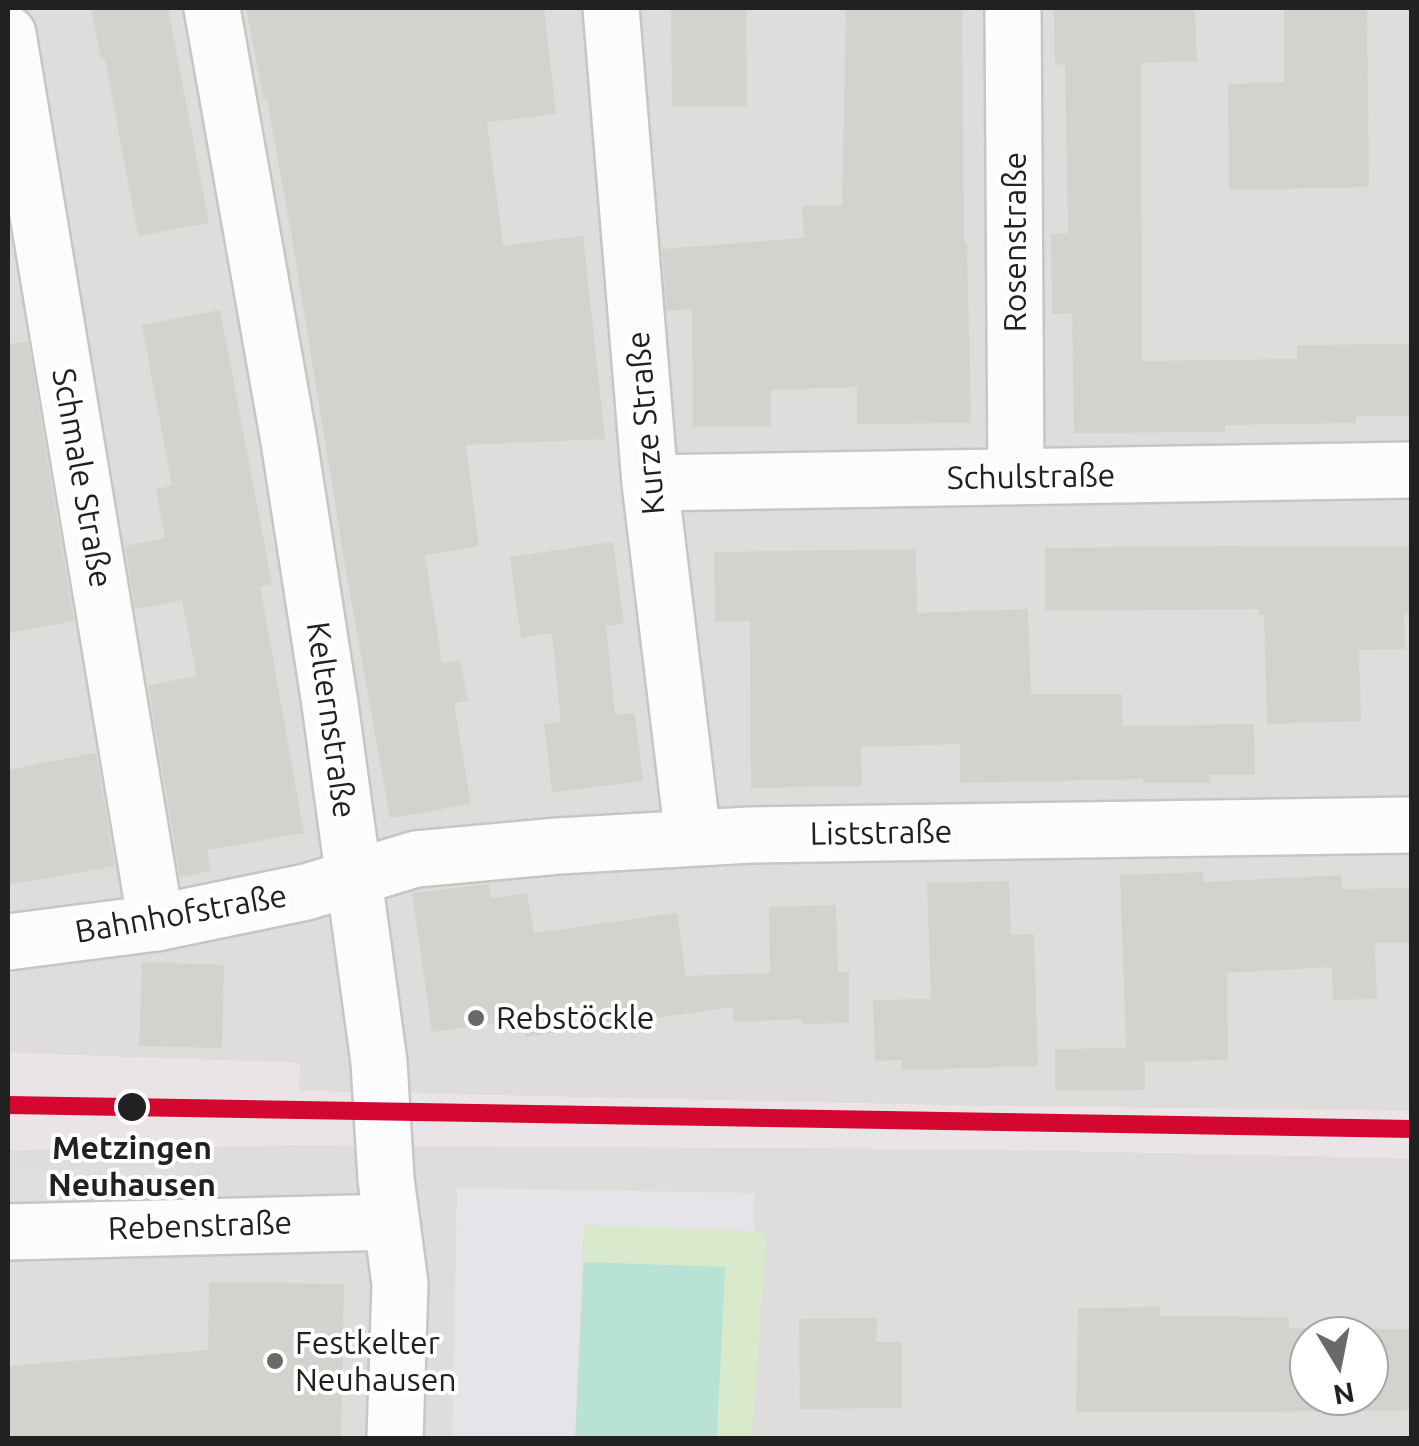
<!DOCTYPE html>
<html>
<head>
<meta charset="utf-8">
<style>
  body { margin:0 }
  #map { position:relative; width:1419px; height:1446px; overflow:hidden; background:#eeeeea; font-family:Ubuntu,sans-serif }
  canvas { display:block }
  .frame { position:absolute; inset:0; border:10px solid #212121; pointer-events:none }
  .north { position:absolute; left:1289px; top:1316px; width:100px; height:100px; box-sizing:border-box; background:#fff; border:2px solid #a6a6a6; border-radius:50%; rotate:170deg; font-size:28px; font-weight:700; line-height:40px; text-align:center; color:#212121 }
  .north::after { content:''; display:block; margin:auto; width:35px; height:45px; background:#696967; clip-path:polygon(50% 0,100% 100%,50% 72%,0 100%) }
</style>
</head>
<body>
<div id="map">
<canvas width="1419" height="1446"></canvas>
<div class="frame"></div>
<div class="north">N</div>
</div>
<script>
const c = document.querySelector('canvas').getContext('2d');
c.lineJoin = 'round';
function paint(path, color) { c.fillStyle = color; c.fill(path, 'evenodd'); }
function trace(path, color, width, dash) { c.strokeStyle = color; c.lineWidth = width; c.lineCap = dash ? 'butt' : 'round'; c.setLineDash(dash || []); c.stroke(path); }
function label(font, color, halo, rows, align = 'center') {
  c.font = font + ' Ubuntu,sans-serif'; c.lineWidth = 8; c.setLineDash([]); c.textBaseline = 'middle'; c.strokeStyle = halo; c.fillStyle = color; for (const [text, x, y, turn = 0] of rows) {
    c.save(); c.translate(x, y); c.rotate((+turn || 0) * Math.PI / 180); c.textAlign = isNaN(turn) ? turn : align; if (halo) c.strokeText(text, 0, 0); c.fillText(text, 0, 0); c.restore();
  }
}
const residential = new Path2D(`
  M8 8H1411V1111L977 1106 299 1091V1063L8 1053Z
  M293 1145 978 1149 1411 1158V1438H8V1150ZM1309 1336H1369V1396H1309Z`);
const industrial = new Path2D(`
  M8 1053 300 1063 299 1091 977 1106 1412 1111 1411 1158 978 1149 293 1145 8 1150Z`);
const grass = new Path2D(`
  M584 1225 762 1231 766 1242 752 1438H717L724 1268 584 1262Z`);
const pitch = new Path2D(`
  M584 1262 725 1267 717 1438H575Z`);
const parking = new Path2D(`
  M189 1165 208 1199 8 1207V1171Z`);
const plaza = new Path2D(`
  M457 1188 754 1193V1231L584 1225 575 1438H452Z`);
const building = new Path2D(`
  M91 8H168L209 223 138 236 105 58 101 59Z
  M246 8H544L556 114 487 122 503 246 583 236 605 439 466 445 479 546 425 555 442 663 460 660 468 701 454 703 471 804 390 818 346 571 291 232 267 99 264 100Z
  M671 8H746L747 106 672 107Z
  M846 8H962L964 242H967L971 423 857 424V387L771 390V427H693L692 309 667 311 662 249 804 238 802 206 842 205Z
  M1054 8H1195L1197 61 1141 63 1142 361 1297 359V345L1412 344V416H1356V423L1225 425V432L1074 433 1072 313 1052 314 1051 234 1068 233 1065 64 1055 65Z
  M1284 8H1367L1369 187 1229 190 1228 84 1284 82Z
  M220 310 272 584 260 586 304 833 207 850 211 871 180 877 148 685 197 676 182 600 135 609 125 546 165 538 156 489 172 486 142 325Z
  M28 342 74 621 8 633V344Z
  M613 542 624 624 606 626 615 715 635 713 643 781 552 792 544 724 561 722 552 633 521 638 510 557Z
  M1221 546 1412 547V613H1404L1405 649 1359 650 1361 721 1267 724 1264 615H1258V609L1045 611V548Z
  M916 549 917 613 1028 609 1031 694H1122V726L1254 724 1255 775H1210V783H1143V779L960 783V744L861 747 862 786 751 788 750 621 715 622 714 552Z
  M96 753 115 866 8 885V770Z
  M1203 872 1204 882 1341 875 1342 889 1412 888V943H1375L1377 999 1333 1000 1332 967 1227 973 1228 1060 1145 1062V1090L1055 1091V1049L1126 1048 1120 875Z
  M1009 881 1011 935 1034 934 1038 1066 902 1070V1060L875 1061 873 1000 931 999 927 883Z
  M489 884 491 898 527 893 534 933 677 913 686 976 770 973 769 907 836 905 838 972H849V1023L802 1024V1019L733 1022V1007L525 1037 523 1019 432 1032 412 893Z
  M142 962 224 965 222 1048 139 1046Z
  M209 1282 344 1284 341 1438H8V1366L208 1350Z
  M1160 1307V1316L1289 1317V1328L1412 1329V1411L1076 1412 1078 1308ZM1309 1336H1369V1396H1309Z
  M877 1318 876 1342H902V1408L800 1409 799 1319Z`);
const minor = new Path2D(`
  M212 8 289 441 330 704 379 1062 386 1179 400 1284 395 1438
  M611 8 650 483 693 837
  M1013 8 1016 477
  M8 34 156 923
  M650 483 1412 470
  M8 942 156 923 306 892 416 859 558 846 750 835 1412 825
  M8 1232 392 1222`);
const rail1 = new Path2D(`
  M8 1105 1412 1129`);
const markers = [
  [476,1018,10,"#696967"],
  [132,1107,16,"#212121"],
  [275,1361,10,"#696967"]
];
const streetNames = [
  ["Rosenstraße",1015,242,-90],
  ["Kurze Straße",646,423,-95],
  ["Schulstraße",1031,477,-1],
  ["Schmale Straße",82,478,80],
  ["Kelternstraße",331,720,82],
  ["Liststraße",881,833,-1],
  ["Bahnhofstraße",181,914,-10],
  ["Rebenstraße",200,1226,-2]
];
const poiNames = [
  ["Rebstöckle",496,1018],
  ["Festkelter",295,1343],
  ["Neuhausen",295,1380]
];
const stopNames = [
  ["Metzingen",132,1148],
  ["Neuhausen",132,1185]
];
paint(residential, '#dedddb');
paint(industrial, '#ebe4e7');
paint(grass, '#d8eacb');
paint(pitch, '#b8e2d5');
paint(parking, '#dfdfdd');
paint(plaza, '#e5e4e8');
paint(building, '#d3d2cf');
trace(minor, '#c6c6c4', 60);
trace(minor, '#fcfcfc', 55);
trace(rail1, '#d30730', 18);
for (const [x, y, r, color] of markers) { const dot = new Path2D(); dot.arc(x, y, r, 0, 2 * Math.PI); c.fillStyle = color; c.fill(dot); trace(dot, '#fff', 4); }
label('32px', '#212121', '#fff', streetNames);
label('32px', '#212121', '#fff', poiNames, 'left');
label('bold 32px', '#212121', '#fff', stopNames);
</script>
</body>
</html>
